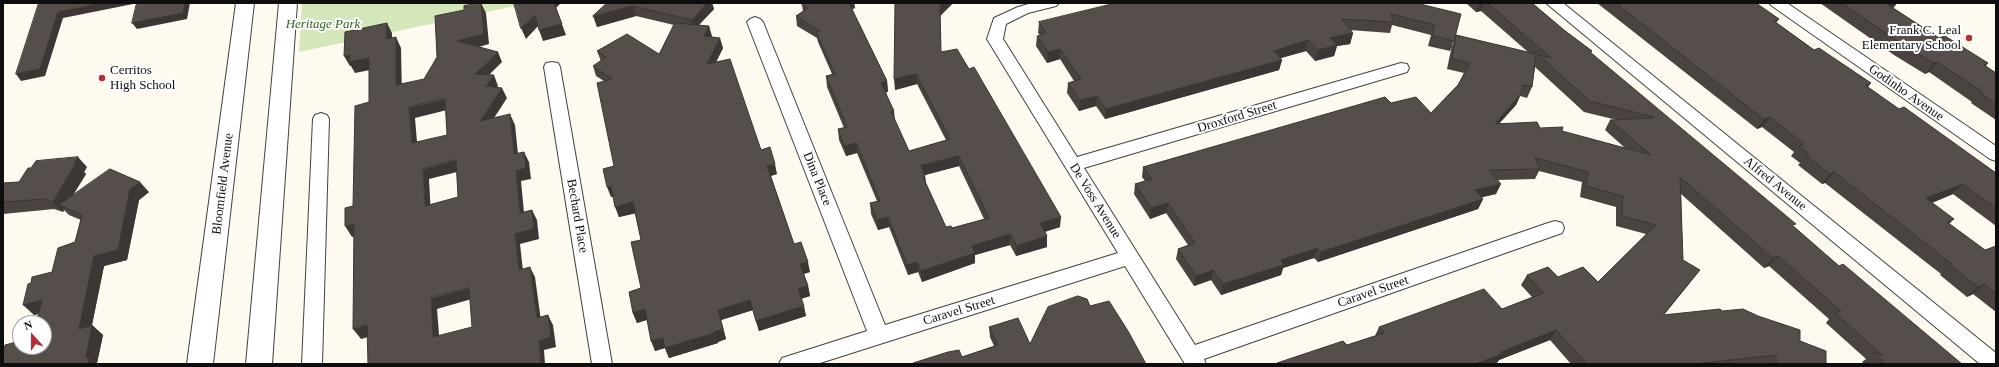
<!DOCTYPE html>
<html>
<head>
<meta charset="utf-8">
<style>
  body { margin:0 }
  #map { position:relative; width:1999px; height:367px; overflow:hidden; background:#fefaef; font-family:"Times New Roman",serif }
  canvas { display:block }
  .frame { position:absolute; inset:0; border:4px solid #0e0e0e; pointer-events:none }
  .north { position:absolute; left:12px; top:315px; width:40px; height:40px; box-sizing:border-box; background:#fff; border:1px solid #9f9f9f; border-radius:50%; rotate:339deg; font-size:11px; font-weight:700; line-height:16px; text-align:center; color:#0e0e0e }
  .north::after { content:''; display:block; margin:auto; width:14px; height:18px; background:#b82b39; clip-path:polygon(50% 0,100% 100%,50% 72%,0 100%) }
</style>
</head>
<body>
<div id="map">
<canvas width="1999" height="367"></canvas>
<div class="frame"></div>
<div class="north">N</div>
</div>
<script>
const c = document.querySelector('canvas').getContext('2d');
c.lineJoin = 'round';
function paint(path, color) { c.fillStyle = color; c.fill(path, 'evenodd'); }
function trace(path, color, width, dash) { c.strokeStyle = color; c.lineWidth = width; c.lineCap = dash ? 'butt' : 'round'; c.setLineDash(dash || []); c.stroke(path); }
function label(font, color, halo, rows, align = 'center') {
  c.font = font + ' "Times New Roman",serif'; c.lineWidth = 4; c.setLineDash([]); c.textBaseline = 'middle'; c.strokeStyle = halo; c.fillStyle = color; for (const [text, x, y, turn = 0] of rows) {
    c.save(); c.translate(x, y); c.rotate((+turn || 0) * Math.PI / 180); c.textAlign = isNaN(turn) ? turn : align; if (halo) c.strokeText(text, 0, 0); c.fillText(text, 0, 0); c.restore();
  }
}
const green = new Path2D(`
  M302 3H529L299 52Z`);
const minor = new Path2D(`
  M1032 3H1059L1056 6 1028 13 1006 24 1003 39 1077 157 1401 63 1407 64 1409 68 1407 72 1084 168 1195 345 1548 223 1555 221 1562 223 1564 228 1562 233 1204 359 1206 364H1185L1125 266 817 364H779L782 358 867 331 747 22 750 19 755 17 760 19 763 22 885 325 1118 253 987 39 994 18 1018 7Z
  M1546 3H1563L1996 353V364H1980Z
  M1769 3H1787L1996 146V161L1990 159 1772 6Z
  M552 62 558 63 560 67 612 364H592L544 67 546 63Z
  M321 113 327 115 329 119 322 364H302L313 119 315 115Z`);
const tertiary = new Path2D(`
  M236 3H254L213 364H187Z
  M279 3H297L272 364H246Z`);
const wall = new Path2D(`
  M607 3H712L714 9 699 25 709 26 711 37 723 48 716 62 761 150 777 174 771 176 794 244 810 272 804 274 808 286 810 296 801 299 806 316 759 331 753 310 721 320 726 339 718 342V343L669 358 665 348 655 351 647 320 637 323 633 313 641 288V240L635 213 619 217 613 197H611L614 166 604 81 596 76 593 66 601 61 597 51 659 54 674 25 636 16 597 27Z
  M804 3H854L855 8 852 9 887 81 888 92H886L895 121 909 151 946 140 917 84 895 90V3H953L940 16 941 52 1060 227 1045 232 1047 236V247L1016 256 1010 245 975 255V263L922 282 918 272 908 275 889 227 878 230 871 214 870 203 877 201 857 153 846 156 839 140 838 129 844 128 827 87 826 76 832 74 818 42 817 38 797 26 796 16 803 11 802 5ZM959 166 984 219 952 228 946 227 926 184 925 175Z
  M1416 3 1454 41 1450 51 1428 46 1431 35 1392 25 1390 33 1350 30 1353 33 1350 44 1337 46 1334 56 1315 61 1306 51 1280 58 1282 60 1279 70 1105 119 1096 106 1079 111 1067 93 1068 83 1074 81 1060 59 1047 63 1036 46 1037 36 1040 35 1038 33 1039 22Z
  M1466 3H1532L1564 30 1592 51 1591 53 1839 266 1962 364H1864L1862 362 1866 359 1826 323 1829 319 1769 266 1764 268 1681 194 1683 260 1692 280 1664 315 1722 311 1800 341 1826 364H1571L1550 340 1499 360 1496 364H1277V363L1347 345 1375 336 1379 327 1502 309 1532 297 1521 285 1527 275 1598 282 1646 234 1616 226V207L1580 197 1582 182 1539 171 1535 179 1497 180 1496 194 1482 197 1483 199 1478 209 1318 262 1314 258 1283 268 1281 275 1221 295 1211 280 1194 286 1176 259 1178 249 1188 245 1166 213 1150 219 1134 194 1135 184 1145 181 1142 177 1143 167 1391 103 1431 113 1458 85 1464 73 1447 69 1452 45 1456 35 1528 52 1481 11 1476 12ZM1535 67 1584 112 1617 120H1610L1605 130 1625 148 1562 131 1540 128 1499 123 1516 105 1520 96 1527 98 1532 87Z
  M1597 3H1756L1779 19 1776 23 1899 109 1996 173V226L1953 194 1932 203 1949 224 1985 250 1996 246V312L1973 294 1967 297 1940 275 1941 274 1825 183 1822 184 1798 165 1800 163 1791 156 1794 152 1762 127 1757 129Z
  M1820 3H1897L1893 8 1939 38 1988 63 1986 66 1996 73V120L1971 103 1972 102 1929 72 1925 74 1894 55Z
  M87 167 84 172 86 174 73 195 149 192 139 200 127 260 104 266 92 325 103 335 97 363 98 364H3L44 347 38 314 34 315 31 283 52 272 75 242 81 220 69 215 64 210 63 212 54 209 3 214V183L19 182Z
  M1090 306 1146 364 962 357 994 346 990 337 989 327 1030 344Z`);
const shadedWall = new Path2D(`
  M102 3H138L63 18 45 76 21 81 16 74 58 12Z
  M185 3H190L187 19 137 29 132 23Z
  M481 3 486 13 489 44 462 52 457 41Z
  M554 3H560V4L556 8 566 35 543 41 539 30Z
  M707 3H712L714 9 694 30 692 20Z
  M848 3H854L855 8 849 11Z
  M943 3H953L940 16V6Z
  M1480 3H1484L1481 11 1476 12Z
  M1889 3H1897L1892 10 1887 4Z
  M633 6 636 16 597 27 593 16Z
  M535 15 539 25 526 39 521 28Z
  M387 23 392 33V50L386 39Z
  M709 26 712 36 707 46 704 36Z
  M1353 33 1350 44 1337 46 1334 56 1315 61 1318 50 1330 38Z
  M396 37 401 48 402 96 396 85Z
  M720 38 723 48 710 74 707 64Z
  M1308 40 1306 51 1271 61 1274 51Z
  M1060 49V59L1047 63 1048 52Z
  M498 52 502 62 480 84 475 74Z
  M350 55 369 58 375 69 355 73 351 66H350L344 56Z
  M1282 60 1279 70 1105 119 1106 109Z
  M1937 62 1929 72 1925 74 1934 63Z
  M916 74 917 84 895 90 894 79Z
  M494 75 498 86 491 97 486 86Z
  M887 81 888 92 882 93 881 83Z
  M1871 83 1863 94 1865 85Z
  M502 88 507 98 485 132 480 121Z
  M1521 94 1516 105 1490 134 1495 124Z
  M1097 96 1096 106 1079 111 1080 100Z
  M445 99 451 109 415 118 418 154 412 143 409 107Z
  M891 111H894L895 121Z
  M510 114 515 125 519 164 514 154Z
  M1770 117 1762 127 1757 129 1764 119Z
  M856 143 857 153 846 156 844 146Z
  M524 152 529 162 531 179 521 181 525 223 520 213 516 171Z
  M959 156V166L921 176V166Z
  M78 157 87 167 84 172 86 174 65 208 59 205 64 210 63 212 53 202 74 163Z
  M456 160 461 171 429 179 431 216 425 206 423 169Z
  M775 164 777 174 770 176 767 166Z
  M1834 172 1825 183 1822 184 1830 174Z
  M925 176 926 187 923 177Z
  M140 182 149 192 139 200 127 260 104 266 89 339 79 329 94 256 130 189Z
  M1501 184 1496 194 1470 200 1475 190Z
  M1963 184 1953 194 1916 209 1926 198Z
  M611 186 615 196 611 197 607 187Z
  M1483 199 1478 209 1318 262 1321 252Z
  M633 202 637 213 619 217 615 207Z
  M1168 203 1166 213 1150 219 1151 208Z
  M532 210 537 220 539 239 520 244 524 280 519 270 515 234Z
  M888 217 889 227 878 230 877 220Z
  M1061 217 1060 227 1039 233 1040 223Z
  M1954 219 1944 229 1947 222Z
  M354 224 361 234 352 237 345 226Z
  M1010 234V245L975 255V263L922 282 921 271 972 246Z
  M1047 236V247L1016 256 1017 246Z
  M1318 248 1314 258 1283 268 1281 275 1221 295 1223 284 1281 260Z
  M1778 256 1769 266 1764 268 1773 258Z
  M808 262 810 272 802 274 800 264Z
  M917 262 918 272 908 275 907 265Z
  M530 267 535 277 542 328 537 318Z
  M1213 270 1211 280 1194 286 1196 276Z
  M1700 270 1692 280 1655 325 1663 315Z
  M1984 284 1973 294 1967 297 1978 287Z
  M808 286 810 296 800 299 798 289Z
  M469 288 475 298 437 309 440 347 433 337 431 298Z
  M42 300 52 310 34 315 23 305Z
  M750 300 753 310 721 320 726 339 718 342V343L669 358 665 348 655 351 651 341 663 338 714 332 718 310Z
  M804 306 806 316 759 331 756 321Z
  M645 309 649 319 637 323 633 313Z
  M548 315 553 325 556 347 544 350 545 364H541L539 341Z
  M92 325 103 335 97 363 98 364H88L86 358Z
  M367 325 375 335 361 339 353 329Z
  M1556 330 1550 340 1499 360 1496 364H1475L1501 352Z`);
const building = new Path2D(`
  M39 3H102L58 12 40 69 16 74Z
  M137 3H185L183 13 132 23Z
  M481 3 484 34 457 41 498 52 475 74 494 75 486 86 502 88 480 121 510 114 514 154 524 152 526 168 516 171 520 213 532 210 534 229 515 234 519 270 530 267 537 318 548 315 551 337 539 341 541 364H368L367 325 353 329 354 224 345 226V208L353 206 355 106 369 102V58L349 62 350 55 344 56 345 32 387 23 386 39 396 37V85L424 79 437 57 435 16 464 10V6ZM445 99 447 135 412 143 409 107ZM456 160 458 197 425 206 423 169ZM469 288 472 327 433 337 431 298Z
  M514 3H554L562 24 539 30 535 15 521 28Z
  M607 3H707L692 20 633 6 593 16Z
  M804 3H849L887 81 881 83 894 111H891L909 151 950 139 916 74 894 79 895 3H943L940 6 941 52 957 49 969 69 974 67 1061 217 1040 223 1047 236 1017 246 1010 234 972 246 975 253 921 271 917 262 907 265 888 217 877 220 870 203 880 201 856 143 844 146 838 129 847 127 826 76 835 74 816 32 820 31 796 16 808 8 802 5ZM959 156 989 218 952 228 951 226 946 227 923 177 925 176 921 166Z
  M1116 3H1416L1461 14 1454 41 1432 35 1435 25 1391 14 1393 22 1342 19 1353 33 1330 38 1337 45 1318 50 1308 40 1274 51 1282 60 1106 109 1097 96 1080 100 1068 83 1081 79 1060 49 1048 52 1037 36 1046 33 1039 22Z
  M1488 3H1532L1564 30 1592 51 1590 52 1796 224 1792 225 1839 266 1843 264 1962 364H1886L1873 352 1883 356 1835 313 1841 311 1778 256 1773 258 1680 177 1683 260 1700 270 1663 315 1720 309 1722 311 1743 309 1758 316 1800 330V341L1826 351V364H1780L1776 362V355L1695 364H1586H1587L1556 330 1501 352 1502 354 1475 364H1278L1277 363 1343 341 1347 345 1384 333 1379 327 1484 289 1502 309 1544 293 1527 275 1548 267 1558 277 1583 267 1598 282 1656 225 1622 216 1623 196 1586 186 1588 172 1535 158 1540 169 1489 170 1501 184 1475 190 1483 199 1321 252 1318 248 1281 260 1284 265 1223 284 1213 270 1196 276 1178 249 1195 243 1168 203 1151 208 1135 184 1152 179 1143 167 1385 97 1391 103 1416 97 1431 113 1458 85 1470 63 1452 59 1456 35 1536 54 1532 87 1523 85 1521 94 1495 124 1537 122 1540 128 1563 127 1562 131 1651 155 1610 120 1654 118V117L1590 101 1538 55 1551 58Z
  M1616 3H1756L1779 19 1774 21 1814 50 1819 48 1871 83 1865 85 1899 109 1904 107 1996 173V208L1963 184 1926 198 1954 219 1947 222 1985 250 1996 246V293L1984 284 1978 287 1950 265 1952 264 1834 172 1830 174 1806 155 1809 154 1799 146 1804 144 1770 117 1764 119Z
  M1842 3H1889L1887 4 1939 38 1945 36 1988 63 1984 65 1996 73V104L1980 93 1983 92 1937 62 1934 63 1902 44Z
  M675 23 709 26 704 36 720 38 707 64 730 59 761 150 770 147 775 164 767 166 794 244 801 242 808 262 800 264 808 286 798 289 804 306 756 321 750 300 718 310 723 329 714 332 715 333 665 348 663 338 651 341 645 309 633 313 629 292 641 288 631 242 641 240 633 202 615 207 611 186 607 187 603 169 614 166 597 83 612 79 593 66 606 57 597 51 627 34 659 54Z
  M78 157 74 163H76L53 202 44 199 3 202V183L19 182 28 168H31L36 161Z
  M110 169 140 182 130 189 118 250 94 256 79 329 92 325 86 358 90 357 88 364H3V354L5 345 20 341V347H44V323H36L42 300 23 305 28 284 31 283 32 277 52 272 58 248 75 242 82 215 59 205Z
  M1078 296 1087 299 1090 306 1109 301 1128 331 1146 364H913V363L948 352 959 350 962 357 998 345 989 327 1018 318 1030 344 1048 307Z`);
const markers = [
  [1969,38,4,"#b82b39"],
  [102,78,4,"#b82b39"]
];
const parkNames = [
  ["Heritage Park",323,25]
];
const poiNames = [
  ["Frank C. Leal",1961,31],
  ["Elementary School",1961,46],
  ["Cerritos",110,71,"left"],
  ["High School",110,86,"left"]
];
const streetNames = [
  ["Godinho Avenue",1906,93,35],
  ["Droxford Street",1237,117,-17],
  ["Dina Place",817,179,68],
  ["Bloomfield Avenue",223,184,-83],
  ["Alfred Avenue",1775,184,39],
  ["De Voss Avenue",1095,201,58],
  ["Bechard Place",577,216,80],
  ["Caravel Street",1373,292,-19],
  ["Caravel Street",959,311,-17]
];
paint(green, '#d4e7ba');
trace(minor, '#414141', 2);
trace(tertiary, '#414141', 2);
paint(minor, '#fff');
paint(tertiary, '#fff');
paint(wall, '#4a4340');
paint(shadedWall, '#3c3734');
paint(building, '#564e4a');
trace(building, '#3c3734', 1);
for (const [x, y, r, color] of markers) { const dot = new Path2D(); dot.arc(x, y, r, 0, 2 * Math.PI); c.fillStyle = color; c.fill(dot); trace(dot, '#fff', 1.5); }
label('italic 13px', '#326320', '#fff', parkNames);
label('13px', '#0e0e0e', '#fff', poiNames, 'right');
label('13px', '#0e0e0e', '#fff', streetNames);
</script>
</body>
</html>
